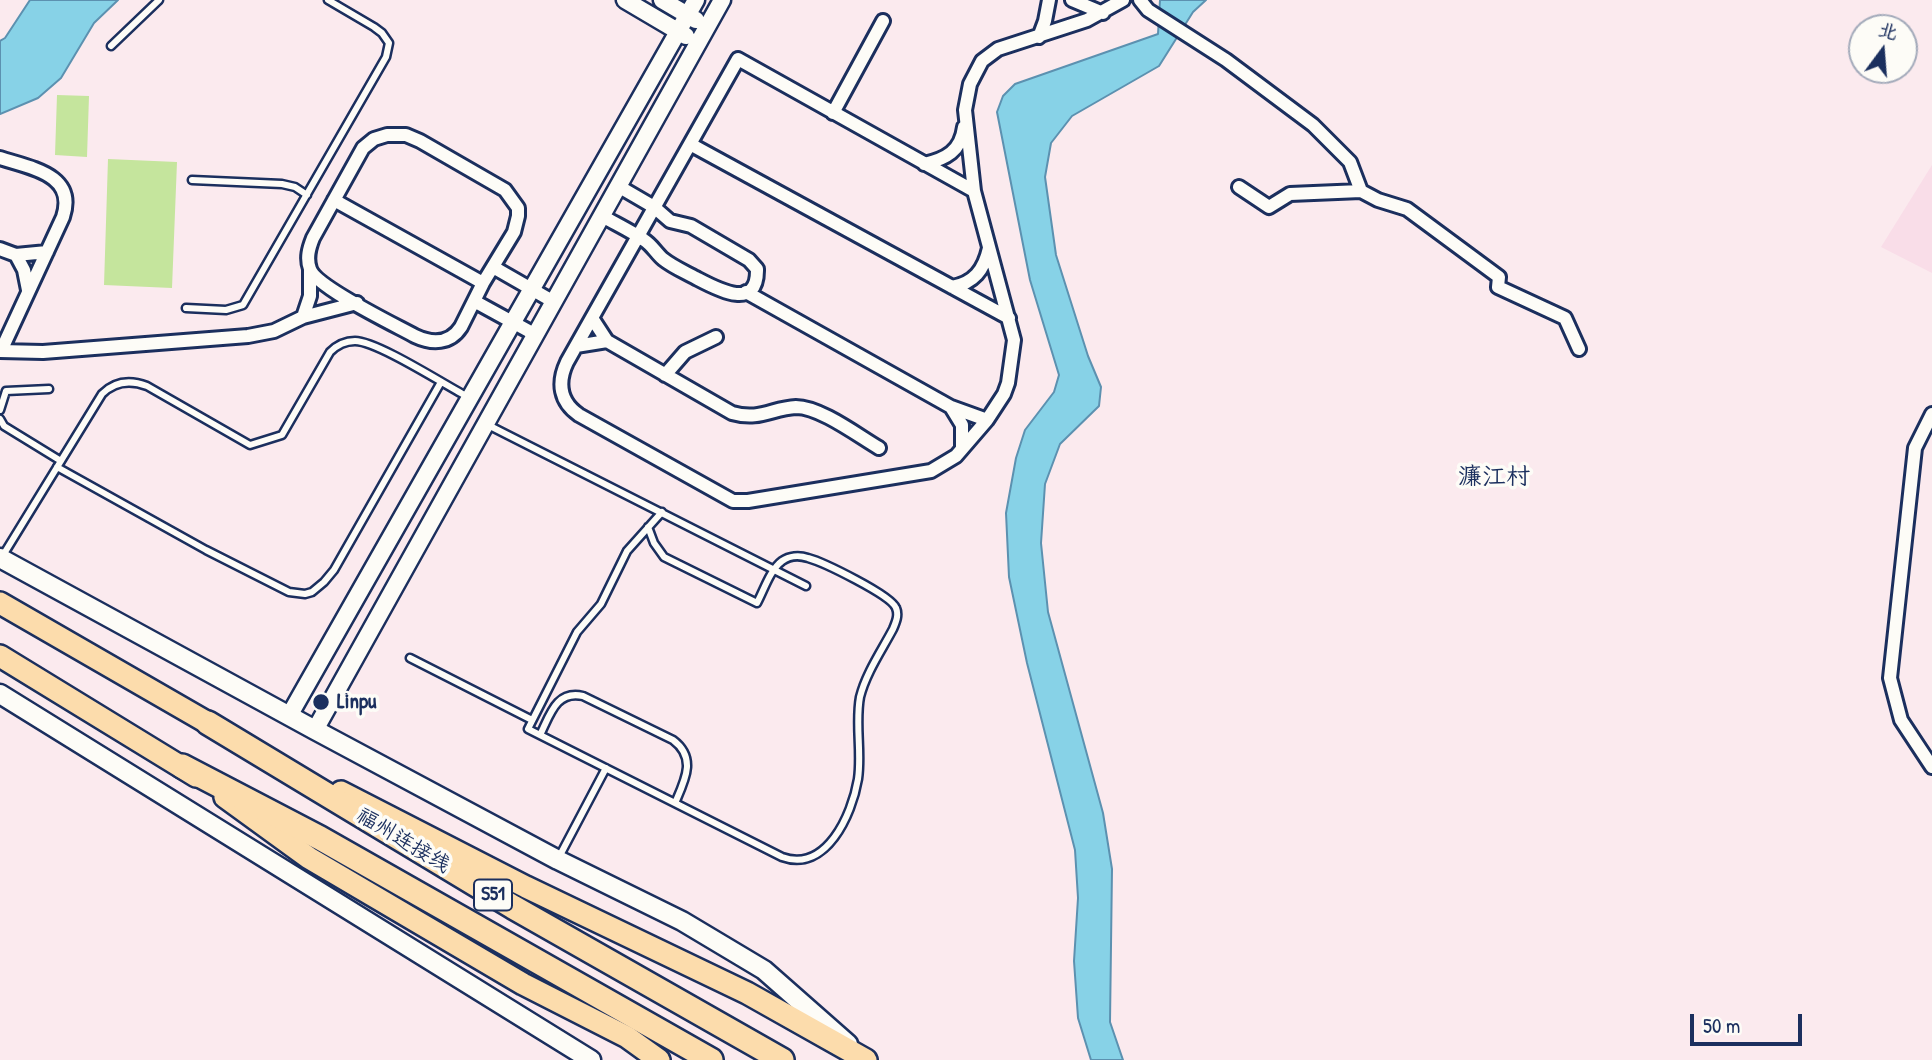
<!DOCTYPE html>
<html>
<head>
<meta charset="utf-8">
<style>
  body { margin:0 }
  #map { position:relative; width:1932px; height:1060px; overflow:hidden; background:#fbeaee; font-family:"Patrick Hand","LXGW WenKai TC",sans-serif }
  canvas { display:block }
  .north { position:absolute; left:1848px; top:14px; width:70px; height:70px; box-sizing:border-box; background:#fdfcf7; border:2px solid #a3aaba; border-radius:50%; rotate:16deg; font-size:19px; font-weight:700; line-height:28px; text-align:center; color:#1b2f5e }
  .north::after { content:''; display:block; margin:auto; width:24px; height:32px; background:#1b2f5e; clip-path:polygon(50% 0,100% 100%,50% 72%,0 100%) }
  .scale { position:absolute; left:1690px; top:1014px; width:112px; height:32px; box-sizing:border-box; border:4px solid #1b2f5e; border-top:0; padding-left:9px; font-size:21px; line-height:24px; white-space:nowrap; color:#1b2f5e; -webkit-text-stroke:5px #fdfcf7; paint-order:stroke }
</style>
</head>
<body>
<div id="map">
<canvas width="1932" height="1060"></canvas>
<div class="north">北</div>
<div class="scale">50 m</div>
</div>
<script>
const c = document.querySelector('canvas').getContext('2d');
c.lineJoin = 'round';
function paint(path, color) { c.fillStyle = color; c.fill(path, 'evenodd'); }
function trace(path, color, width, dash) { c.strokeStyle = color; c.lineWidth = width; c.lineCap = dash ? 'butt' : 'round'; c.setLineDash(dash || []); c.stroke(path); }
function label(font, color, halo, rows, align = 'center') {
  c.font = font + ' "Patrick Hand","LXGW WenKai TC",sans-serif'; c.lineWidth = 7; c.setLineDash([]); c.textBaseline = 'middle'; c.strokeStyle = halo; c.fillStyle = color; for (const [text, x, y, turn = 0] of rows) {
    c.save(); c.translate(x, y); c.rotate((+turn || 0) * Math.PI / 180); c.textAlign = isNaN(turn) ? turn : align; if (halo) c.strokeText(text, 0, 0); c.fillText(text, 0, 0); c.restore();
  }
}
const built = new Path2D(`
  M1932 165V273L1881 247Z`);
const green = new Path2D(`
  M57 95 89 96 87 157 55 155Z
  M108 159 177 162 172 288 104 285Z`);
const water = new Path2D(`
  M30 0H118L94 23 61 78 38 98 0 114V41L5 38Z
  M1160 0H1206L1193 12 1159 66 1072 116 1051 143 1045 177 1056 255 1088 356 1101 387 1099 406 1060 444 1045 484 1041 543 1048 612 1103 813 1112 869 1110 1022 1123 1060H1091L1078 1018 1074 961 1078 898 1075 850 1027 663 1009 577 1006 513 1016 458 1025 430 1054 392 1059 375 1030 280 997 112 1003 96 1015 84 1158 34Z`);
const service = new Path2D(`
  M111 46 159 0
  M192 180 282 184 295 187 307 195
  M186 308 226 310 243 305 386 57 389 43 382 33 374 27 328 0
  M0 410 6 391 49 389
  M0 419 4 426 61 461
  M488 425 806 586
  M57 467 206 550 289 592 305 594 312 592 324 582 334 570 441 382
  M648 527 654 543 664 557 757 603C764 590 770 570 782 561 789 556 799 555 808 558 823 562 891 595 896 608 899 615 896 622 893 629 882 650 866 673 860 697 855 724 862 752 858 779 852 815 826 873 782 857L528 729 577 632 601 604 627 551 662 512
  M2 557 102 394C115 381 131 380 147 386L250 445 282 435 330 352C337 345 345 341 355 341 377 341 445 385 468 397
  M410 658 532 720
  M540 735C550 715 556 690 583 696L673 740C697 758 685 780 675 803
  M558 859 606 768`);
const minor = new Path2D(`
  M1072 0 1103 13
  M1140 0 1148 10 1226 60 1313 125 1350 162 1361 191 1378 200 1407 209 1499 277 1498 287 1565 318 1579 349
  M1039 37 1045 21 1049 0
  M833 113 883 21
  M387 135H406L420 141 505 190 518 208V216L514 232 483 283 461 327C450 344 432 344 415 336 395 325 316 287 310 269 306 258 309 248 313 238L363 148 374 139Z
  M690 144 1009 318
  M0 158C30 168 77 174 63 217L1 351
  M924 164C946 159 961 151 964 127
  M1239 187 1269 207 1290 194 1361 191
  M974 191 738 59 567 362C557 383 560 402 579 415L733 501H748L931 471 956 456 987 420 1004 394 1008 383 1014 340 974 191 965 110 970 84 982 61 998 49 1087 20 1123 0
  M334 200 483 283
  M602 216C616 224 631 231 644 240 652 245 656 253 663 259 673 267 685 272 696 278 717 289 758 312 757 269L749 260 691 226 670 221 654 207 618 186
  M0 249 16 255 47 252
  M16 255 24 270 28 290
  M493 267 554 302
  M952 287C974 283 984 270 989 248
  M746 292 951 407 987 420
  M474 301 536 335
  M303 317 310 296V270
  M592 318 607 341 732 413C760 421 772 408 796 407 820 407 857 435 879 448
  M576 346 607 341
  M0 351 43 352 248 336 274 331 303 317 357 303
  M665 375 685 352 716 337
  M951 407 962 425V449
  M1932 414 1915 448 1890 678 1901 720 1932 767`);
const tertiary = new Path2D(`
  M625 0 686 36
  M662 0 696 20
  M289 716 696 0
  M315 730 722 0`);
const secondary = new Path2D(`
  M0 558 315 730 558 860 682 921 764 970 848 1044
  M0 694 591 1060`);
const trunk = new Path2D(`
  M0 603 222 731
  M0 656 196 776
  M341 792 526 887 747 993 866 1060
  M225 797 309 858 523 984 627 1037 659 1060`);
const motorway = new Path2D(`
  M208 723 513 907 782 1060
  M182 766 320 838 711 1060`);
const markers = [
  [321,702,9,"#1b2f5e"]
];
const shields = [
  [493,895,38]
];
const shieldNames = [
  ["S51",493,895]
];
const poiNames = [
  ["Linpu",337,702]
];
const streetNames = [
  ["福州连接线",403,841,31]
];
const quarterNames = [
  ["濂江村",1494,478]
];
paint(built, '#f9dde8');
paint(green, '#c5e59d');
paint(water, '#87d2e7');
trace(water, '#5c91b0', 2);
trace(service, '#1b2f5e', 11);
trace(minor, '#1b2f5e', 18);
trace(tertiary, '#1b2f5e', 21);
trace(secondary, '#1b2f5e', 23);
trace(trunk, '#1b2f5e', 26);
trace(motorway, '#1b2f5e', 28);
trace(service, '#fdfcf7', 6);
trace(minor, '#fdfcf7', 12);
trace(tertiary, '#fdfcf7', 16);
trace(secondary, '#fdfcf7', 18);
trace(trunk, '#fcdcac', 21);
trace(motorway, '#fcdcac', 23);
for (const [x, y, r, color] of markers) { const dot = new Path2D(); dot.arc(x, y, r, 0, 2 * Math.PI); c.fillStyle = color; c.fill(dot); trace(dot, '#fdfcf7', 2.5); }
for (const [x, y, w] of shields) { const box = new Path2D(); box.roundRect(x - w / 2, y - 15.5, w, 31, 5); c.fillStyle = '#fdfcf7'; c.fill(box); trace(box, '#1b2f5e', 2); }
label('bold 19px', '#1b2f5e', null, shieldNames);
label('bold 21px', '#1b2f5e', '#fdfcf7', poiNames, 'left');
label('21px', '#1b2f5e', '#fdfcf7', streetNames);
label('24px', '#1b2f5e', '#fdfcf7', quarterNames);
</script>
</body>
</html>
